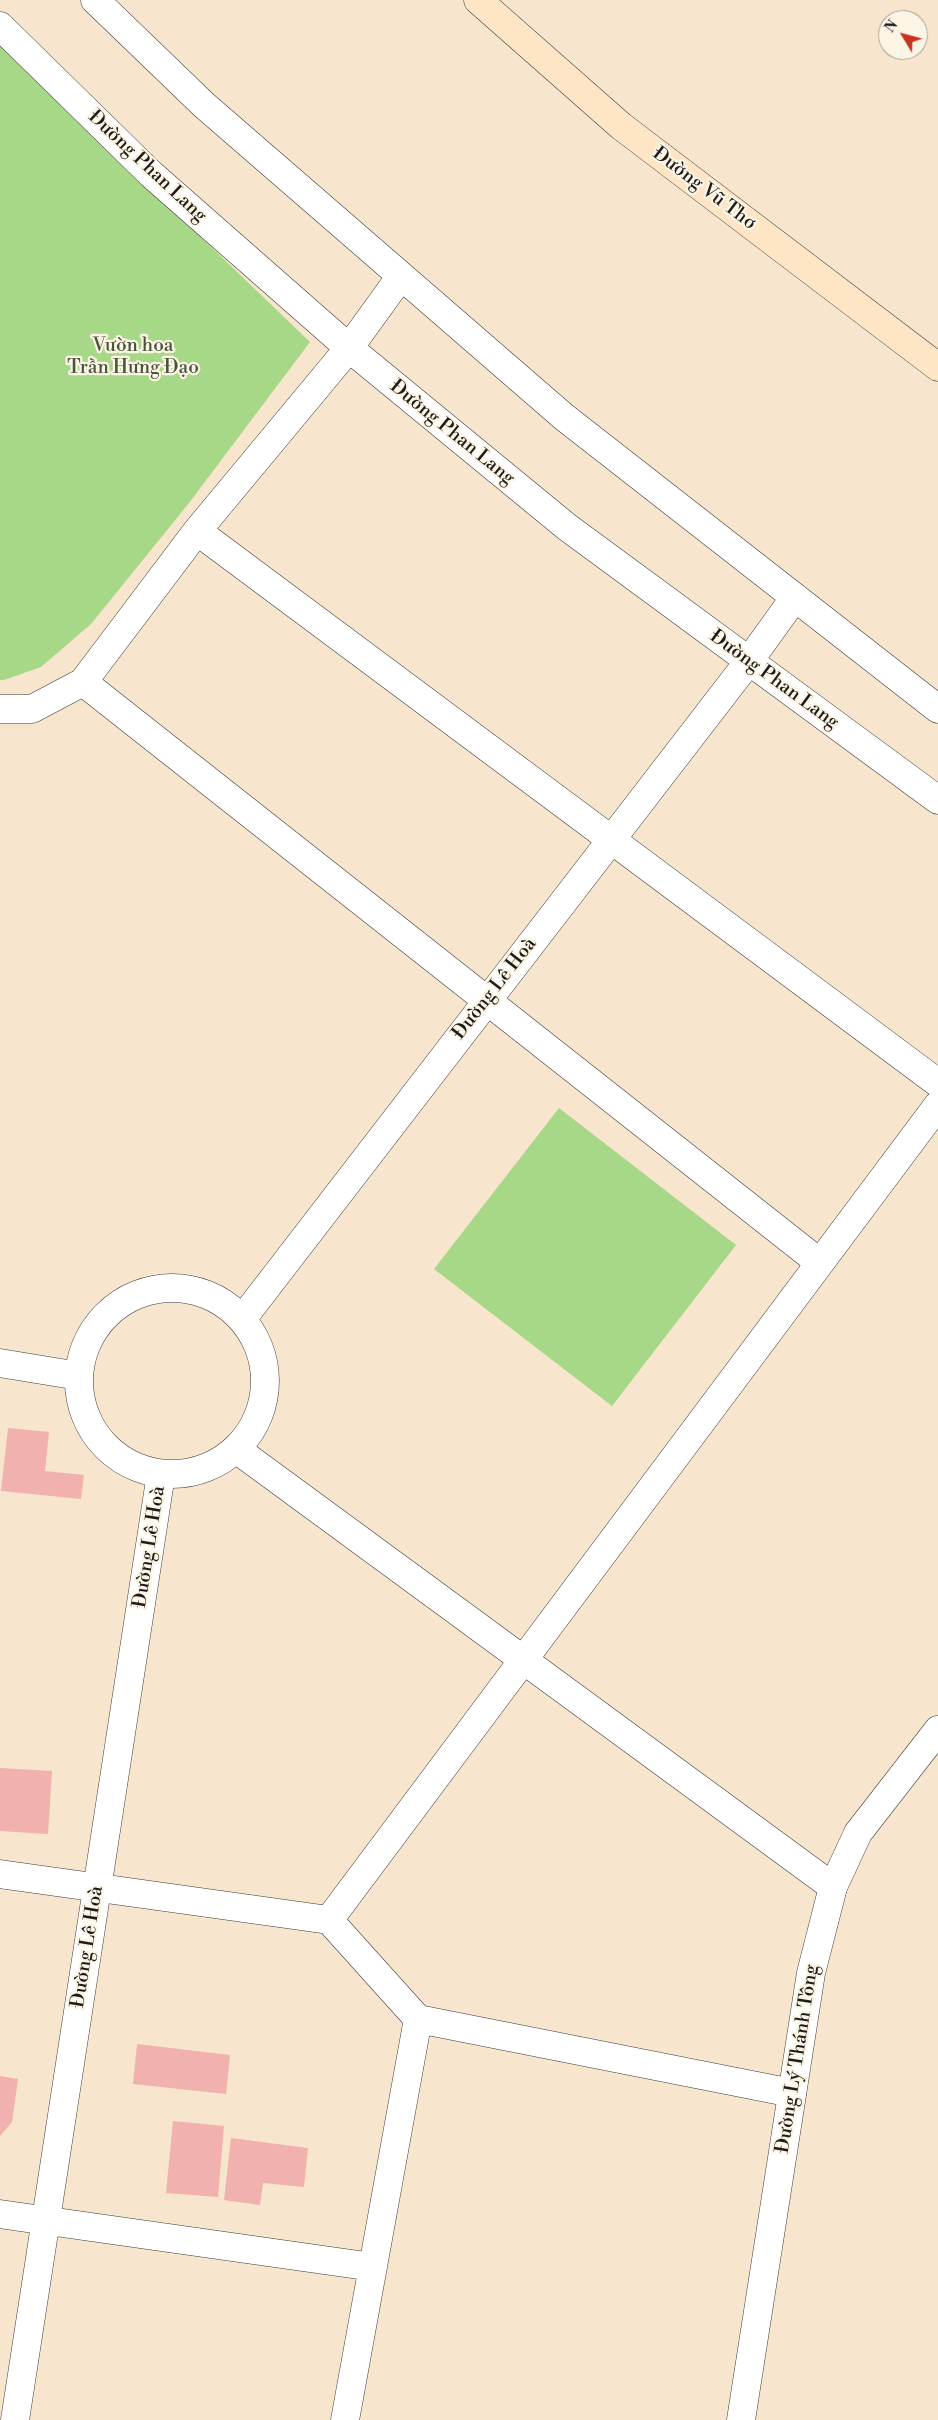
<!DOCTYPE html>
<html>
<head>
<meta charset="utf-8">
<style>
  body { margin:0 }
  #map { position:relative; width:938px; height:2420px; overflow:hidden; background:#f7e5cd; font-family:"Libre Bodoni",serif }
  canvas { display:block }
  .north { position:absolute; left:878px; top:10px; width:50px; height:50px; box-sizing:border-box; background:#fcf5e5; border:1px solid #a29e95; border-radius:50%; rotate:307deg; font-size:14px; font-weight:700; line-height:20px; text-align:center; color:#1c1c1c }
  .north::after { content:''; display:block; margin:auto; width:18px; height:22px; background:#c8321e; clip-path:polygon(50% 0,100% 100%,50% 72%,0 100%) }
</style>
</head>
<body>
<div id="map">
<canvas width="938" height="2420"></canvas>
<div class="north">N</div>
</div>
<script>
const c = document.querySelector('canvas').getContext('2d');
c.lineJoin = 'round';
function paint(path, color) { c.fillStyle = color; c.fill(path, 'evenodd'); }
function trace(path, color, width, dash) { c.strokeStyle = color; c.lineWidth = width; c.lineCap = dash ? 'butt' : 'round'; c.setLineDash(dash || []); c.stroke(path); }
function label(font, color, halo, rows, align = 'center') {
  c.font = font + ' "Libre Bodoni",serif'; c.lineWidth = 4.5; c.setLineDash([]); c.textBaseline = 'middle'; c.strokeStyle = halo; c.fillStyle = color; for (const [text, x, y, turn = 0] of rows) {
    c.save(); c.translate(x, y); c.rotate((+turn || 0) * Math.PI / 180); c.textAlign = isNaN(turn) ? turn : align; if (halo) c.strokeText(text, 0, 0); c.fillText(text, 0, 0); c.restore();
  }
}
const green = new Path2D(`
  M0 44 310 342 189 503 91 624 41 667 4 680H0Z
  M559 1108 736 1245 612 1406 434 1269Z`);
const building = new Path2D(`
  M8 1428 49 1432 45 1471 84 1475 81 1499 1 1491Z
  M0 1768 52 1771 48 1834 0 1831Z
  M137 2044 230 2055 226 2094 133 2084Z
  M0 2076 18 2079 12 2122 0 2136Z
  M173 2121 224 2126 218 2197 166 2193Z
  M231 2138 308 2148 304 2187 263 2183 260 2205 224 2200Z`);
const minor = new Path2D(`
  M197 531 938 1083
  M83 682 820 1263
  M0 709H32L83 682 197 531 349 348
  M79 1381a93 93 0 1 1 186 0a93 93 0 1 1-186 0Z
  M243 1318 749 661
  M0 1363 79 1376
  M236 1449 833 1887
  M0 1874 329 1920 938 1105
  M329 1920 418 2019 792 2093
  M0 2214 373 2267
  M15 2420 161 1474
  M345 2420 418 2019`);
const tertiary = new Path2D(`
  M95 0 204 105 564 417 938 709
  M0 26 151 174 349 348 567 527 938 800
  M349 348 401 276
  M749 661 795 597
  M741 2420 811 1973 833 1887 858 1833 938 1730`);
const secondary = new Path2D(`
  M478 0 621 126 938 367`);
const streetNames = [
  ["Đường Phan Lang",147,167,43],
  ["Đường Vũ Thơ",704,189,37],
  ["Đường Phan Lang",452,433,39],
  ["Đường Phan Lang",774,680,36],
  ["Đường Lê Hoà",495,989,-52],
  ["Đường Lê Hoà",150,1547,-81],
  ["Đường Lê Hoà",88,1947,-81],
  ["Đường Lý Thánh Tông",798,2059,-81]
];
const parkNames = [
  ["Vườn hoa",133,346],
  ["Trần Hưng Đạo",133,368]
];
paint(green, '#a7d887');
paint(building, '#f1b1ae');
trace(minor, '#3d3a37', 29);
trace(tertiary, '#3d3a37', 29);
trace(secondary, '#3d3a37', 29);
trace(minor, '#fff', 28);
trace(tertiary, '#fff', 28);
trace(secondary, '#fde5c5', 28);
label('19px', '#1c1c1c', '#fcf5e5', streetNames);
label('19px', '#46543c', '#fcf5e5', parkNames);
</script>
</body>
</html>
